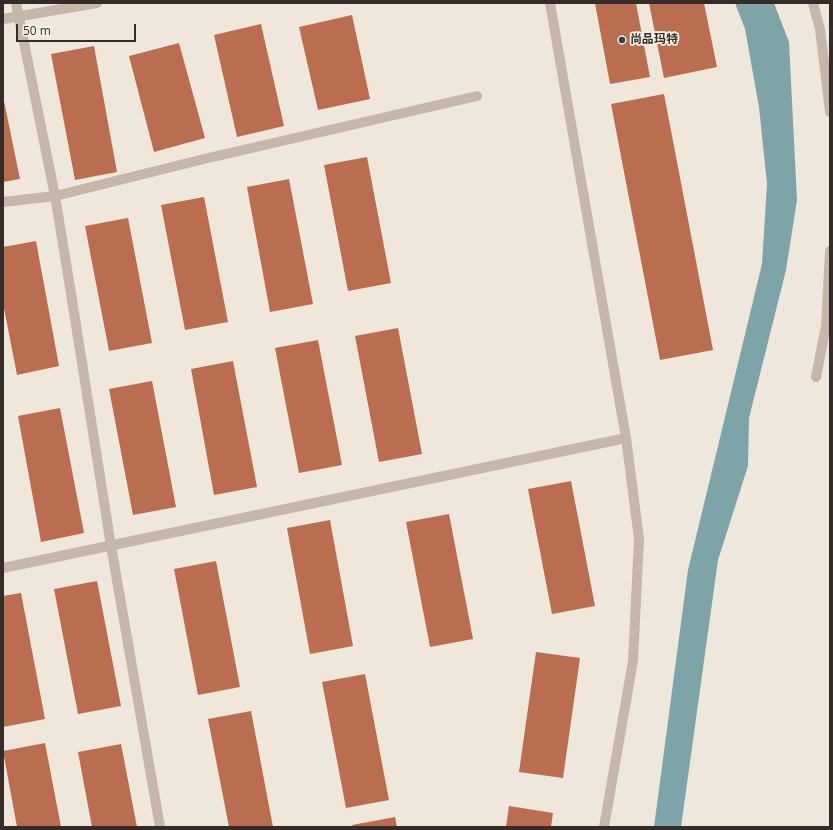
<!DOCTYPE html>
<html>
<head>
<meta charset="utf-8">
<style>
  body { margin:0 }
  #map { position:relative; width:833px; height:830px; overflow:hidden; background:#efe7db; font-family:"Open Sans",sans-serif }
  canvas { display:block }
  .frame { position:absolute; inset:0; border:4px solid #342c28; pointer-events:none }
  .scale { position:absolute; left:16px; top:24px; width:120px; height:18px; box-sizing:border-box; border:2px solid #342c28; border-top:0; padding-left:5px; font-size:12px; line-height:14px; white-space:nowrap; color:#342c28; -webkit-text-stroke:3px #f7f1e7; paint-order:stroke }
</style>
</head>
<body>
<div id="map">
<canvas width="833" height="830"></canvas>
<div class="frame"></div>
<div class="scale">50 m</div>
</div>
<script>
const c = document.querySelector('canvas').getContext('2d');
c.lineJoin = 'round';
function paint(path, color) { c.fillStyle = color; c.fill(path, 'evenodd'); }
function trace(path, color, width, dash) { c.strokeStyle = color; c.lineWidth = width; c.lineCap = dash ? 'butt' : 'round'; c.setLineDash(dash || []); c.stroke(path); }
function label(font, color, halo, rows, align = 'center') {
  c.font = font + ' "Open Sans","Noto Sans SC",sans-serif'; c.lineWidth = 3.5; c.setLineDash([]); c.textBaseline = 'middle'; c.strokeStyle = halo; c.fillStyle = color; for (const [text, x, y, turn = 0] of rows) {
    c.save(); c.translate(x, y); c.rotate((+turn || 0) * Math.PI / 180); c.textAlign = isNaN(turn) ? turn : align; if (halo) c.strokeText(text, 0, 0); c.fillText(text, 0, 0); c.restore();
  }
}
const water = new Path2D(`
  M735 3H774L789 42 797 200 786 270 749 418 748 466 718 560 681 827H654L688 570 762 264 767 184 759 107 745 29Z`);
const building = new Path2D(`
  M595 3H636L650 77 610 84Z
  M649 3H704L717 67 664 78Z
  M352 15 370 99 318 110 299 27Z
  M261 24 284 126 237 137 214 35Z
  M179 43 205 138 154 152 129 56Z
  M94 46 117 172 75 180 51 54Z
  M664 94 713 350 660 360 611 104Z
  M3 96 20 179 3 182Z
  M367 157 391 283 348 291 324 165Z
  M289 179 313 304 270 312 247 187Z
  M204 197 228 322 185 330 161 205Z
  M128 218 152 343 109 351 85 226Z
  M36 241 59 366 17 375 3 303V247Z
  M398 328 422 454 379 462 355 336Z
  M318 340 342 465 299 473 275 348Z
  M233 361 257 487 214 495 191 369Z
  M152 381 176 507 133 515 109 389Z
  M60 408 84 533 41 542 18 416Z
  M571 481 595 606 552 614 528 489Z
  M449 514 473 639 430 647 406 522Z
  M330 520 353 646 310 654 287 528Z
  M216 561 240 687 198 695 174 569Z
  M97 581 121 706 78 714 54 589Z
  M21 593 45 719 3 727V596Z
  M536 652 580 658 563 778 519 772Z
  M365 674 389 800 346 808 322 682Z
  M251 711 273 827H229L208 719Z
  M45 743 61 827H17L3 751Z
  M121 744 137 827H92L78 752Z
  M509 806 553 813 551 827H506Z
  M395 817 397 827H353L352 825Z`);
const minor = new Path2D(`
  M16 3 55 196 69 281 111 546 160 827
  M813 3 820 29 830 112
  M3 19 97 3
  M3 202 55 196 204 159 477 96
  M816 377 826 326 830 251
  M3 568 626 438`);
const tertiary = new Path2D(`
  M550 3 626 438 639 539 633 661 604 827`);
const markers = [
  [622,40,4,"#224c51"]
];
const poiNames = [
  ["尚品玛特",630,40]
];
paint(water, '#7da5a9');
paint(building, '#ba6e4f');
trace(minor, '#c6b7a9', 10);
trace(tertiary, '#c6b7a9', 10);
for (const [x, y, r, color] of markers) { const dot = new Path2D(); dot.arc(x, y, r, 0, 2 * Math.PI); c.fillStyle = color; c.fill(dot); trace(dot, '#f7f1e7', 1.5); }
label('bold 12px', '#342c28', '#f7f1e7', poiNames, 'left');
</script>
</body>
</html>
